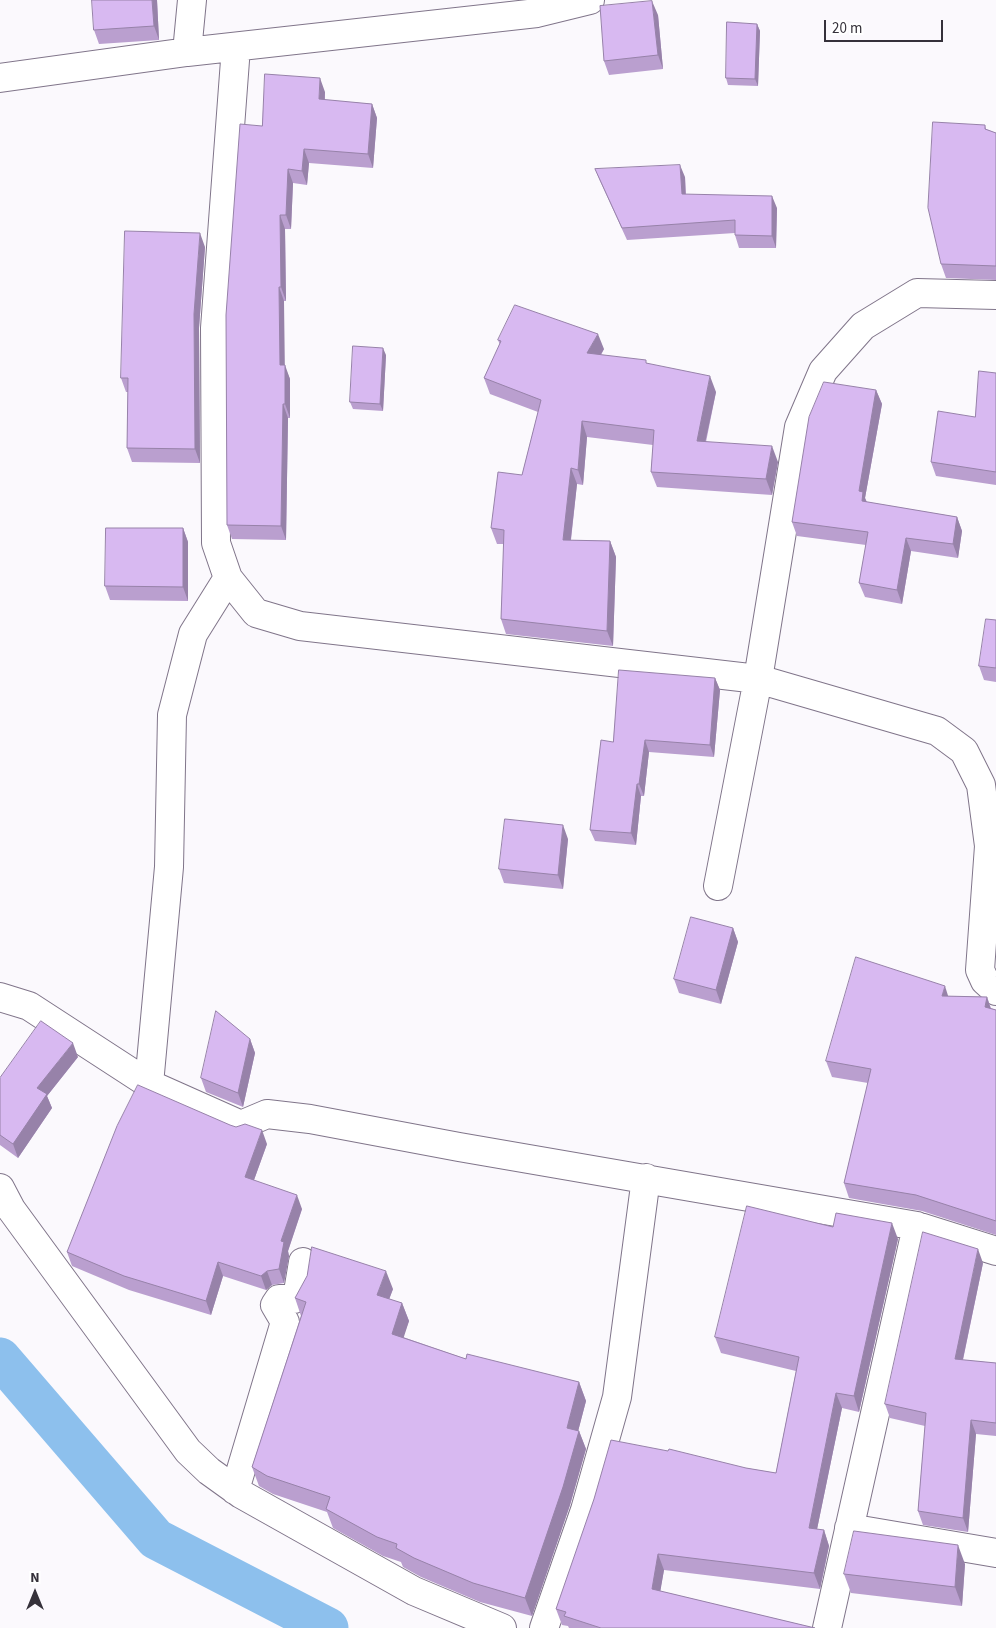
<!DOCTYPE html>
<html>
<head>
<meta charset="utf-8">
<style>
  body { margin:0 }
  #map { position:relative; width:996px; height:1628px; overflow:hidden; background:#fbf9fd; font-family:"Source Sans 3",sans-serif }
  canvas { display:block }
  .north { position:absolute; left:10px; top:1568px; width:50px; height:50px; -webkit-text-stroke:4px #fff; paint-order:stroke; rotate:0deg; font-size:14px; font-weight:700; line-height:20px; text-align:center; color:#35313a }
  .north::after { content:''; display:block; margin:auto; width:18px; height:22px; background:#35313a; clip-path:polygon(50% 0,100% 100%,50% 72%,0 100%) }
  .scale { position:absolute; left:824px; top:20px; width:119px; height:22px; box-sizing:border-box; border:2px solid #35313a; border-top:0; padding-left:6px; font-size:15px; line-height:18px; white-space:nowrap; color:#35313a; -webkit-text-stroke:4px #fff; paint-order:stroke }
</style>
</head>
<body>
<div id="map">
<canvas width="996" height="1628"></canvas>
<div class="north">N</div>
<div class="scale">20 m</div>
</div>
<script>
const c = document.querySelector('canvas').getContext('2d');
c.lineJoin = 'round';
function trace(path, color, width, dash) { c.strokeStyle = color; c.lineWidth = width; c.lineCap = dash ? 'butt' : 'round'; c.setLineDash(dash || []); c.stroke(path); }
function paint(path, color) { c.fillStyle = color; c.fill(path, 'evenodd'); }
const canal = new Path2D(`
  M0 1358 156 1539 328 1628`);
const street = new Path2D(`
  M236 47 215 328 216 543 228 578 256 613 300 626 758 679 937 731 964 751 981 785 989 846 980 970 985 981 996 991
  M187 52 192 0
  M0 78 187 52 537 13 590 0
  M718 886 758 679 799 427 823 371 863 326 917 293 996 295
  M0 997 29 1006 149 1084 241 1125 267 1114 310 1119 459 1147 917 1226
  M149 1084 169 867 172 715 193 634 228 578
  M0 1188 11 1209 188 1451 209 1471 241 1494 414 1591 502 1628
  M235 1490 285 1322 275 1305 279 1299H294L298 1292 303 1262
  M849 1528 996 1553
  M544 1628 585 1510 617 1397 646 1178
  M827 1628 917 1226 996 1251`);
const wall = new Path2D(`
  M157 0 159 40 99 44 94 30Z
  M658 15 663 69 609 75 604 61Z
  M757 24 760 31 758 86 728 85 726 78Z
  M325 92V100L372 104 377 118 373 168 309 163 307 185 293 183 291 229H285L286 301H284V365L290 379V418H288L286 540 232 539 227 525 262 126Z
  M985 125 986 129 996 133V280L946 278 941 264Z
  M595 169 685 177 686 195 777 208 776 248H739L735 235V233L627 240 600 181Z
  M205 247 199 328 200 463 132 462 127 448 128 392H126L121 378Z
  M498 340 604 349 601 355 647 363 716 392 706 442 778 462 772 495 657 487 651 472 653 445 587 437 583 485 577 484 571 540 610 541 616 557 613 646 506 634 501 619 504 544H497L491 528 522 475 538 412 490 394 484 378 500 345Z
  M386 355 383 411 353 409 350 402Z
  M996 373V485L936 476 931 462 975 417Z
  M876 390 882 404 865 498 867 502 957 517 962 531 958 558 911 551 902 604 865 597 859 583 866 545 797 536 792 522Z
  M183 528 188 542V601L110 600 105 586Z
  M996 620V682L984 680 979 666Z
  M715 678 720 690 714 757 649 752 644 796H641L636 845 595 841 590 830 613 742Z
  M568 839 563 889 504 883 499 869Z
  M733 928 738 942 721 1004 679 993 674 979Z
  M948 996 987 997 991 1008 996 1010V1235L922 1211 849 1198 844 1183 868 1083 832 1077 826 1061Z
  M250 1039 255 1053 243 1107 206 1092 201 1078Z
  M78 1057 47 1096 52 1108 18 1158 0 1145V1078Z
  M267 1144 254 1180 302 1209 288 1251 289 1256 284 1283 272 1285 266 1290 223 1276 211 1315 129 1290 72 1266 67 1252Z
  M833 1227 898 1239 859 1412 842 1408 817 1529 824 1530 829 1546 820 1589 664 1570 660 1591 815 1628H569L568 1626 562 1625 556 1609 746 1468 776 1473 796 1371 721 1353 715 1337Z
  M983 1263 963 1360 996 1363V1436L976 1434 968 1532 923 1525 918 1511 925 1426 890 1418 885 1404Z
  M393 1289 389 1299 402 1303 409 1321 403 1337 466 1359 579 1382 586 1401 578 1431H579L586 1449 570 1505 532 1616 480 1602 421 1577 403 1567 401 1562 383 1556 333 1528 327 1512 273 1494 259 1486 252 1467 301 1316 295 1298Z
  M965 1564 962 1606 851 1593 844 1574Z`);
const shadedWall = new Path2D(`
  M152 0H157L159 40 154 26Z
  M652 1 658 15 663 69 658 55Z
  M757 24 760 31 758 86 755 79Z
  M320 78 325 92 324 113 319 99Z
  M372 104 377 118 373 168 368 154Z
  M304 149 309 163 307 185 302 171Z
  M680 165 685 177 686 207 682 194Z
  M288 169 293 183 291 229 286 215Z
  M772 196 777 208 776 248 772 236Z
  M280 215 285 229 286 301 281 287Z
  M200 233 205 247 199 328 200 463 195 449 194 314Z
  M279 287 284 301 285 379 280 365Z
  M598 334 604 349 592 369 587 353Z
  M383 348 386 355 383 411 380 404Z
  M285 365 290 379V418L285 404Z
  M710 376 716 392 702 457 697 441Z
  M876 390 882 404 865 498 868 506 867 515 859 491Z
  M283 404 288 418 286 540 281 526Z
  M582 421 587 437 583 485 578 470Z
  M772 446 778 462 772 495 766 479Z
  M571 468 577 484 569 555 563 540Z
  M957 517 962 531 958 558 953 544Z
  M183 528 188 542V601L183 587Z
  M906 538 911 551 902 604 897 590Z
  M610 541 616 557 613 646 607 631Z
  M715 678 720 690 714 757 710 745Z
  M645 740 649 752 644 796 639 784Z
  M637 784 641 796 636 845 631 833Z
  M563 825 568 839 563 889 558 875Z
  M733 928 738 942 721 1004 716 990Z
  M945 986 950 1002 942 996Z
  M987 997 992 1013 985 1007Z
  M250 1039 255 1053 243 1107 238 1093Z
  M73 1043 78 1057 47 1096 52 1108 18 1158 13 1144 37 1088Z
  M262 1130 267 1144 250 1191 245 1177Z
  M297 1195 302 1209 288 1251 289 1256 284 1283 279 1269 281 1241Z
  M892 1223 898 1239 859 1412 854 1396Z
  M978 1249 983 1263 960 1373 955 1359Z
  M218 1262 223 1276 211 1315 206 1301Z
  M267 1271 272 1285 266 1290 261 1276Z
  M386 1271 393 1289 384 1313 377 1295Z
  M402 1303 409 1321 399 1352 392 1334Z
  M579 1382 586 1401 574 1447 567 1428Z
  M836 1393 842 1408 814 1544 809 1528Z
  M971 1420 976 1434 968 1532 963 1518Z
  M579 1431 586 1449 570 1505 532 1616 525 1598Z
  M824 1530 829 1546 820 1589 814 1573Z
  M958 1545 965 1564 962 1606 955 1587Z
  M658 1554 664 1570 658 1605 652 1589Z`);
const building = new Path2D(`
  M92 0H152L154 26 94 30Z
  M652 1 658 55 604 61 600 6Z
  M727 22 757 24 755 79 726 78Z
  M265 74 320 78 319 99 372 104 368 154 304 149 302 171 288 169 286 215H280L281 287H279L280 365H285V404H283L281 526 227 525 226 315 240 124 262 126Z
  M933 122 985 125V129L996 133V266L941 264 928 208Z
  M680 165 682 194 772 196V236L735 235V220L622 228 595 169Z
  M125 231 200 233 194 314 195 449 127 448 128 378H121Z
  M515 305 598 334 587 353 646 360V363L710 376 697 441 772 446 766 479 651 472 654 430 582 421 578 470 571 468 563 540 610 541 607 631 501 619 504 530 491 528 498 472 522 475 541 400 484 378 501 341 498 340Z
  M353 346 383 348 380 404 350 402Z
  M979 371 996 373V472L931 462 938 411 975 417Z
  M824 382 876 390 859 491 863 492 862 501 957 517 953 544 906 538 897 590 859 583 868 532 792 522 809 417Z
  M106 528H183V587L105 586Z
  M986 619 996 620V668L979 666Z
  M619 670 715 678 710 745 645 740 639 784H637L631 833 590 830 601 740 613 742Z
  M505 819 563 825 558 875 499 869Z
  M691 917 733 928 716 990 674 979Z
  M856 957 945 986 942 996 987 997 985 1007 996 1010V1221L916 1195 844 1183 871 1069 826 1061Z
  M216 1011 250 1039 238 1093 201 1078Z
  M41 1021 73 1043 37 1088 47 1094 13 1144 0 1135V1078Z
  M138 1085 230 1125 236 1127 245 1124 262 1130 245 1177 297 1195 281 1241 284 1242 279 1269 267 1271 261 1276 218 1262 206 1301 124 1276 67 1252 117 1126Z
  M747 1206 833 1227 836 1213 892 1223 854 1396 836 1393 809 1528 824 1530 814 1573 658 1554 652 1589 815 1628H601L564 1616 566 1612 556 1609 594 1499 611 1440 668 1451 669 1449 746 1468 776 1473 799 1357 715 1337Z
  M923 1232 978 1249 955 1359 996 1363V1423L971 1420 963 1518 918 1511 926 1413 885 1404Z
  M312 1247 386 1271 377 1295 402 1303 392 1334 466 1359 467 1354 579 1382 567 1428 579 1431 563 1487 525 1598 473 1583 414 1558 396 1548 397 1544 377 1537 326 1509 330 1497 267 1476 252 1467 306 1302 295 1298 307 1276Z
  M854 1531 958 1545 955 1587 844 1574Z`);
trace(canal, '#8dc0ed', 41);
trace(street, '#80758a', 30);
trace(street, '#fff', 28);
paint(wall, '#ba9fcf');
paint(shadedWall, '#9782a9');
paint(building, '#d8b9f1');
trace(building, '#9782a9', 1);
</script>
</body>
</html>
